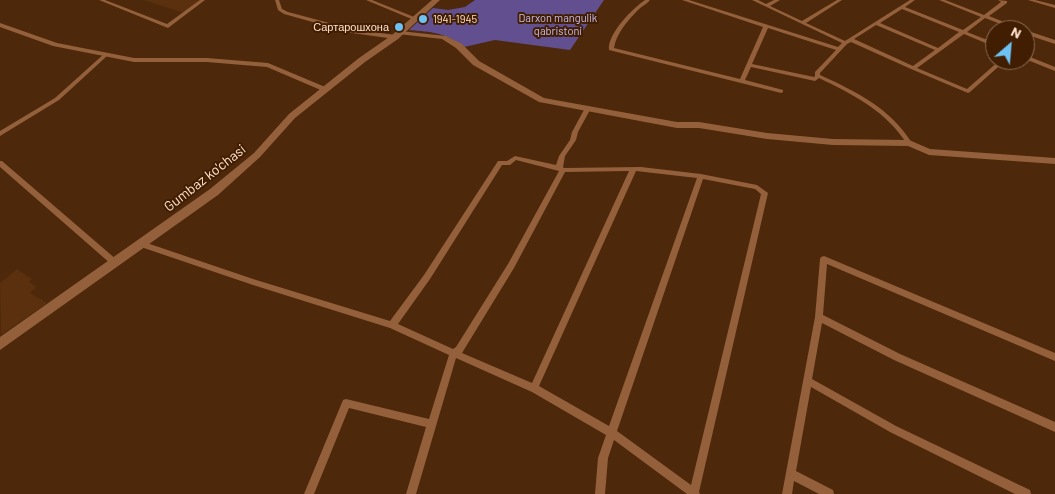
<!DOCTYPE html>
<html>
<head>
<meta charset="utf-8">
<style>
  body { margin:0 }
  #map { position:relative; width:1055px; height:494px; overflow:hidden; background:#4d280b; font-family:Barlow,sans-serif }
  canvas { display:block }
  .north { position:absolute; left:985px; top:20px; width:50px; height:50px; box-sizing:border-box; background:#411e01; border:1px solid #8d6c52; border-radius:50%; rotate:27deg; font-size:14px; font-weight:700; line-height:20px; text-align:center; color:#fee0cc }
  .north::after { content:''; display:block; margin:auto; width:18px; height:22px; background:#6dc2f3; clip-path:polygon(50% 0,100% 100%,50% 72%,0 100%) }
</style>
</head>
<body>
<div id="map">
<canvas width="1055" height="494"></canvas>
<div class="north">N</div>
</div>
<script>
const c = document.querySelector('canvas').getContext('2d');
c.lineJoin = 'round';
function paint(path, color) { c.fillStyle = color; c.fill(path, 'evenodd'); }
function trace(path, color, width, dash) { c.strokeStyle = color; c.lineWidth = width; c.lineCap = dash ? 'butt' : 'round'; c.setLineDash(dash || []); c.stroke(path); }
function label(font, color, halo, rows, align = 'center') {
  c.font = font + ' Barlow,sans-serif'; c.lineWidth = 4; c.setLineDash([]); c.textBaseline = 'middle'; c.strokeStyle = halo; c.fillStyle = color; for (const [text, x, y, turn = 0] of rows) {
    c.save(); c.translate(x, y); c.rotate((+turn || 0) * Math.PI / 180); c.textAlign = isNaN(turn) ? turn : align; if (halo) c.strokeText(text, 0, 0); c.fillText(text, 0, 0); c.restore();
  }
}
const built = new Path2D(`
  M144 0H201L184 13Z
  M17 269 32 279 29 282 37 287 30 293 47 303 1 335 0 283Z`);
const green = new Path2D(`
  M475 0H604L570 50 495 40 464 47C444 32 432 32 409 30L433 8 448 10 465 7Z`);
const minor = new Path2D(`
  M99 0H105L167 24 200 0H205L168 28Z
  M275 0H279L282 9 288 12 352 29 395 35 398 37 395 39 352 33 284 14 278 10Z
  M366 0H372L419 19 414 20Z
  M645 0H650C647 4 642 6 638 10 628 20 616 34 614 48L740 79 763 27 682 0H689L838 47 842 43 752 0H758L766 4 774 0H780L770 6 802 21 837 0H842L806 23 845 41 910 0H915L905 7 963 30 981 17 939 0H945L984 15 1001 2 998 0 1007 1V3L989 16 1024 30H1016L985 18 967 32 995 43V47L964 34 917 68 967 89 1000 60H1006L970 92 968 93 911 69 851 42 847 44 820 73V75C857 92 890 108 912 143L909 145 907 144C886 111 854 95 819 78L815 81 751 67 745 80 783 90V92L781 93 609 50C607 34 633 8 645 0ZM902 9 959 32 938 48 880 23ZM876 25 935 50 913 66 854 39ZM768 28 836 50 815 72V76L814 77 752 64Z
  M1028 0H1035L1055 5V8Z
  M1025 30 1055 40V44L1025 34Z
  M105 53 108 55 107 56 59 100 0 136V131L55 98Z
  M1025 55 1055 67V71L1025 59Z
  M588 106 591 108 578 132 576 140 565 156 563 167 564 168 641 167 701 174 757 185 768 193 699 492 700 494H687L614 440 608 458 605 494H595L598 458 606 435 532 392 456 358 416 494H406L426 427 349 408 314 494H304L343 400 346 399 429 419 449 355 390 328 253 285 138 246 137 244 138 242 141 241 253 279 390 321 424 275 498 161H507L515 156 556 165 559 156 570 140 572 132 585 108ZM516 160 559 171 508 264 456 347 453 349 398 324 430 279 502 165H510ZM629 171 532 383 462 353 514 268 565 172ZM636 171 697 178 609 426 539 386ZM703 179 755 189 761 194 691 485 617 431Z
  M0 161H2L117 260 118 262 117 264H111L0 167Z
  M824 256 1055 353V361L827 264 823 315 900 354 1055 422V432L894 360 822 323 812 379 896 426 1030 490 1031 494H1015L890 432 811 387 796 471 833 490 834 494H819L794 481 792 494H782L815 317 820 259 821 257Z`);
const tertiary = new Path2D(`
  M0 23 57 43 134 58H207L268 63 330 89 326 91H323L267 67 207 62H134L53 46 0 27Z
  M400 31 446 36 462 44 479 61 544 98 677 122H699L767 133 833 139 909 140 930 149 1055 158V164L929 155 908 146 833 145 767 139 699 128H677L539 102 473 65 456 48 442 39 398 34V32Z`);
const secondary = new Path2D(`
  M432 0H440L398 39 365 62 295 118 260 157 218 195 0 350V337L210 189 254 153 289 114 359 58 392 35Z`);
const markers = [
  [423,19,5,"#6dc2f3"],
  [399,27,5,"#6dc2f3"]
];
const farParknames = [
  ["Darxon mangulik",558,18],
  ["qabristoni",558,31]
];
const farPoinames = [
  ["1941-1945",433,19],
  ["Сартарошхона",389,27,"right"]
];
const streetNames = [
  ["Gumbaz ko'chasi",205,178,-38]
];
paint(built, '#5a300e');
paint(green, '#624f8f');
paint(minor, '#93603b');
paint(tertiary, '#93603b');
paint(secondary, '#93603b');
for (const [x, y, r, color] of markers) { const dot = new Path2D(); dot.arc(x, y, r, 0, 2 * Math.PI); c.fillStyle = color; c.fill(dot); trace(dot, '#411e01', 2); }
label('11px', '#c8bcee', '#411e01', farParknames);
label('11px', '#fee0cc', '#411e01', farPoinames, 'left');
label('14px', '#fee0cc', '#411e01', streetNames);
</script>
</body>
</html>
